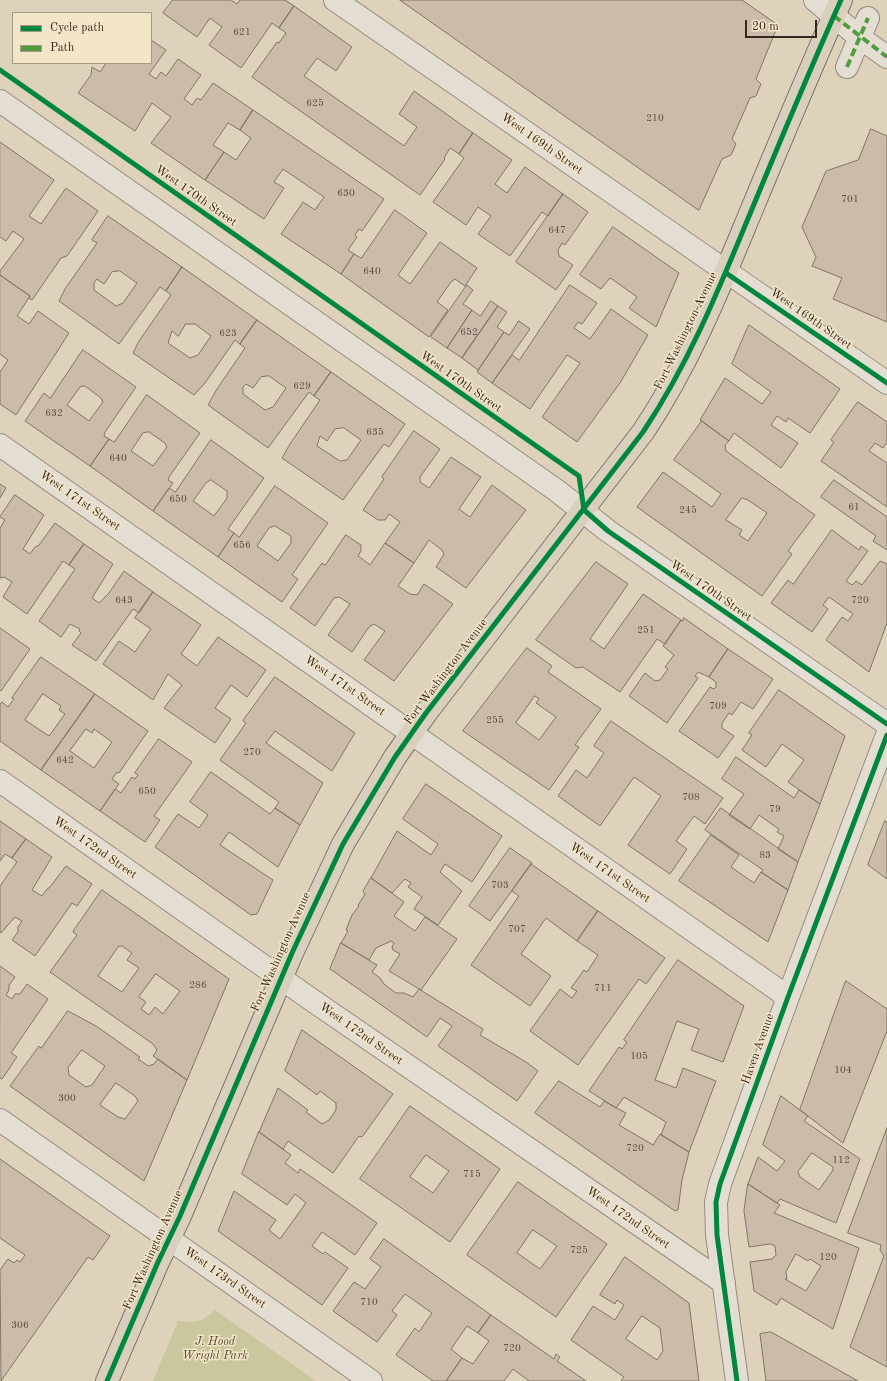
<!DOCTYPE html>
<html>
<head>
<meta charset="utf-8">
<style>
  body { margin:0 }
  #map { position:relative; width:887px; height:1381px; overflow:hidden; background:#ded2ba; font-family:"Old Standard TT",serif }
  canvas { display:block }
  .legend { position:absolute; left:12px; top:12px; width:140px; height:52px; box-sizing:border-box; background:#f3e5c8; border:1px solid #a79985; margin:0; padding:5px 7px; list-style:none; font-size:12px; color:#362620 }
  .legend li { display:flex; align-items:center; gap:8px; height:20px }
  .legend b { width:20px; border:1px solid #a79985 }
  .scale { position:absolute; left:745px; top:20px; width:72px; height:18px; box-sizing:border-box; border:2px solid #362620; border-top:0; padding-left:5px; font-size:12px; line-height:14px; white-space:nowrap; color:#362620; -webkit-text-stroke:3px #f3e5c8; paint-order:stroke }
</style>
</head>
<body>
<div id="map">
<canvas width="887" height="1381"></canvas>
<ul class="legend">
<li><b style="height:5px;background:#00873e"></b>Cycle path</li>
<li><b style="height:5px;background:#519c3f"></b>Path</li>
</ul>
<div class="scale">20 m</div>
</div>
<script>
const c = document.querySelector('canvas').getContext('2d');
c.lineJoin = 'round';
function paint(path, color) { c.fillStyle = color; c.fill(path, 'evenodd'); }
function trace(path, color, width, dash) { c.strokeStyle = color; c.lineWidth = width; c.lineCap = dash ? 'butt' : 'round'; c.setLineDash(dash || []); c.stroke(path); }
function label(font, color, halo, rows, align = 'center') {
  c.font = font + ' "Old Standard TT",serif'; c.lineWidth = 3; c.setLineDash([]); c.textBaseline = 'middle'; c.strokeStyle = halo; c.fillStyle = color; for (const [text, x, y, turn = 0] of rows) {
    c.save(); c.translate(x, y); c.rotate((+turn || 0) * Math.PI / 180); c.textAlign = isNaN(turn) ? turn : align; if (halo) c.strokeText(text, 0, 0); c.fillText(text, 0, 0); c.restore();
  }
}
const green = new Path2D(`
  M215 1310 316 1381H153L178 1321C195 1323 203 1322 215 1310Z`);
const building = new Path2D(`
  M173 0H231L237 4 240 0H285L294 6 279 28 272 23 241 68 209 45 222 27 210 18 197 37 163 13Z
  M400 0H742L778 25 756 79 761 84 756 96 750 98 732 139 736 144 731 155 722 159 699 210Z
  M294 6 352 47 336 71 317 58 304 76 404 146 417 127 399 114 414 91 473 133 459 154 450 148 444 158 445 159 420 195 252 77 277 42 279 43 286 33 279 28Z
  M151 40 166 50 149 74 156 79 161 72 166 76 178 59 201 75 184 99 192 105 197 98 201 100 213 83 253 110 240 130 228 123 213 145 224 152 205 180 151 143 171 117 152 103 135 131 78 93 91 75 92 67 100 72 106 63H151Z
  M253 110 384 199 362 231 359 229 355 235 357 237 348 250 354 254 341 274 281 234 303 202 315 210 324 197 283 169 274 182 284 188 264 219 205 180 224 152 236 160 251 138 240 130Z
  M871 129 887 136V322L833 299 842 278 812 266 816 257 802 227 826 171 858 160Z
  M473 133 512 160 495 184 507 193 525 167 563 194 548 216 542 212 510 256 478 234 491 216 478 207 466 225 433 202 464 158 459 154Z
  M0 142 54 180 29 216 41 224 66 188 98 211 67 256 61 258 32 300 29 298 30 296 0 275V271L24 239 13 231 6 241 0 237Z
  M563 194 588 212 565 245 562 243 558 250 559 256 573 265 556 290 516 262Z
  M395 210 427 233 398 275 410 284 440 242 477 268 465 286 455 279 451 282 437 302 448 310 429 337 341 274 354 254 361 258Z
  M108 216 182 267 166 291 160 287 119 344 59 301 65 289 97 243 92 240ZM120 271 137 283 123 303 116 306 94 290V283L97 279 104 284 112 272Z
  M613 227 679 273 656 327 629 308 637 297 612 279 610 278 601 289 580 275Z
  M182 267 257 320 240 344 235 340 205 383 194 395 133 353 139 341 171 295 166 291ZM186 324H195L211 336 198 355 190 358 168 343 172 331 178 336Z
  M0 275 30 296 17 316 29 324 38 311 69 333 16 415 0 404V372L8 360 0 354Z
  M467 285 473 290 463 304 472 310 447 348 431 337Z
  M570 285 597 303 582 324 578 322 574 328 590 339 611 309 648 335 620 383 577 442 542 417 580 363 567 355 530 409 492 383 512 355 519 360Z
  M491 301 498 306 462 358 447 348 472 310 480 316Z
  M498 306 507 312 497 327 504 332 478 370 462 358Z
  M257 320 331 372 314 396 309 392 268 448 208 405 217 389 245 348 240 344ZM269 376 286 388 273 407 265 410 243 394V387L246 384 253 388 261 377Z
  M519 321 530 329 492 383 477 372 504 332 509 335Z
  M749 325 840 389 810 433 788 418 786 422 777 416 771 425 798 443 781 468 734 433 729 441 700 420 725 378 762 404 771 392 732 364Z
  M83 350 136 387 105 432 104 436 109 439 90 466 25 421 44 393 50 398ZM85 386 101 398 103 402 89 421 67 405 80 387Z
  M331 372 405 424 389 447 384 444 343 500 282 458 290 444 320 400 314 396ZM344 428 361 440 347 460 340 461 317 446 320 436 327 441 335 429Z
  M147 395 200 433 169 477 168 480 173 483 153 511 90 466 109 439 114 442ZM149 432 165 443 167 447 153 466 131 451 143 433Z
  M858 402 887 422V442L883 448 875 443 869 451 887 463V507L821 461 834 442 831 440Z
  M702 421 729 441 725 445 726 451 815 515 788 551 792 554 762 596 637 507 663 472 712 507 721 494 674 460ZM742 498 748 500 767 513 748 541 739 535 742 530 726 520Z
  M414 431 440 449 420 477V482L429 488 451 457 481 477 459 509 470 517 492 485 526 510 466 588 436 567 444 554 442 550 429 540 414 563 385 543 400 522 389 514 385 520H378L363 510 384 479 382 477Z
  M211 440 264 478 228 529 234 533 218 557 153 511 169 488 175 492ZM211 480 227 491V498L214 516 193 501 206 483Z
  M834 480 887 517V550L873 541 876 536 821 497Z
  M0 484 6 488 0 498Z
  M275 486 328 523 292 575 298 579 282 602 218 557 234 533 239 537ZM275 526 291 536V543L278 561 257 546 269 528Z
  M15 495 44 515 23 549 30 554 35 547 39 545 55 523 84 544 69 565 63 561 27 614 3 597 12 582 4 577 0 578V528L5 520 0 517Z
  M832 530 859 550 861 546 868 551 846 581 852 585 856 581 862 585 880 561 887 564V623L869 672 826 640 842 617 848 621 853 614 829 597 823 605 828 609 812 632 771 603 788 580 793 584Z
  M346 535 361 545V551L358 556 370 565 385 543 414 563 398 586 410 594 417 595 424 584 453 604 394 681 364 660 385 631 374 624 369 627 352 652 328 635 350 604 339 597 334 598 315 626 290 608 322 563 325 565Z
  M84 544 113 564 92 598 99 603 109 593 124 571 153 592 139 613 133 609 96 661 72 645 81 633 79 631 80 629 70 624 61 637 39 621 75 569 69 565Z
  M596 562 628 584 590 639 604 649 643 594 681 620 665 644 657 639 620 692 583 667 576 668 536 640Z
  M153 592 201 625 181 654 197 666 218 637 266 670 247 697 231 685 215 708 231 719 215 743 164 708 182 685 168 674 153 700 103 664 119 641 135 652 151 629 135 618Z
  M684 618 728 649 709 677 698 672 695 676 698 678 667 723 629 696 645 673 655 681 660 680 668 669 665 667 674 655 663 646 681 620 682 621Z
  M0 628 30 649 1 691 0 690Z
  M527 648 552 666 548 672 601 709 575 745 579 747 549 790 463 731ZM535 696 539 699 536 703 556 717 539 740 516 723Z
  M728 649 773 679 753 709 741 702 732 715 729 713 722 723V728L734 736 718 758 679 731 710 687 714 689 716 687V682L709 677Z
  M41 657 95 694 41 770 0 741V704L2 702 8 707 14 699 12 698ZM43 694 61 706 59 710 65 714 49 736 25 720Z
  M275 677 355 733 332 771 275 731 266 743 323 783 300 825 275 808 279 802 220 760 246 723 243 721Z
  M779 690 845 736 820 804 788 782 804 760 782 744 766 767 742 750 752 735 749 733Z
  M95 694 148 731 119 773 117 772 112 779 119 784 100 811 41 770ZM86 729 92 733 94 729 112 742 94 768 70 751Z
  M611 721 723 798 705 824 694 816 676 841 687 849 670 874 628 845 661 796 634 777 600 826 558 796 576 770 587 778 604 753 594 746Z
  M159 739 192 762 154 816 160 820 145 842 100 811 115 789 121 793 132 777 135 779 138 775 135 773Z
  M736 757 794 798 799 790 820 804 798 862 778 849 784 836 777 832 779 829 766 820 759 815 750 829 729 815 744 794 722 779Z
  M211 772 270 814 275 808 300 825 278 867 229 832 220 845 273 880 257 914 251 915 155 847 178 814 199 828 208 815 190 802Z
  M426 784 502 836 472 882 445 864 440 872 462 891 438 925 414 909 422 897 408 887 411 883 405 879 392 893 371 878 397 831 431 855 438 844 403 819Z
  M721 808 798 862 788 890 761 872 763 870 705 830Z
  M0 821 26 839 12 858 5 854 0 861Z
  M885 821 887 822V879L868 865Z
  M711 835 739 855 731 867 754 883 761 872 788 890 768 942 679 881Z
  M26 839 52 857 32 890 42 896 47 889 50 887 66 866 92 884 77 906 72 903 35 956 12 940 18 932V927L22 921 15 917 1 933 0 932V886L17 862 12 858Z
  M510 848 532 863 490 921 469 906Z
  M531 864 598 911 577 941 546 918 521 954 551 976 530 1006 471 965 519 896 512 891Z
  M371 878 404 902 394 916 415 931 425 917 457 939 421 990 389 971 400 954 393 950 392 947 394 943 391 941 376 948 369 960 341 943 348 931 346 930 352 915 359 906 358 905 365 894 363 892Z
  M102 890 229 979 187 1080 153 1056 157 1050 153 1044 50 972 77 935 73 932ZM122 946 132 953 127 960 139 968 122 992 98 976 118 947ZM156 974 180 991 163 1014 155 1007 149 1015 141 1009 146 1002 139 997Z
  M598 911 665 958 646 984 639 979 578 1065 530 1031 560 989 572 998 577 991 571 988 584 970 587 972 598 955 577 941Z
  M341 943 377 965 372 972 380 978 384 984 396 993H404L413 997 419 989 483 1029 480 1035 526 1062 538 1071 517 1101 438 1046 452 1026 440 1018 427 1037 330 969Z
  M678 960 744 1006 723 1062 691 1050 699 1029 677 1021 655 1080 676 1088 683 1068 716 1081 689 1152 661 1135 666 1122 624 1097 616 1108 589 1091 619 1047 622 1049 627 1042 624 1040Z
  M0 966 15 977 9 985V990L6 995 12 999 15 994H20L27 984 48 999 11 1053 17 1057 2 1079 0 1078Z
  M846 981 887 1009V1031L843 1143 800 1110Z
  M68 1011 96 1026 140 1057 138 1059 148 1066 154 1064 158 1059 187 1080 144 1181 10 1086 39 1046 41 1048ZM82 1050 105 1066 92 1085 86 1087 69 1075 68 1068ZM116 1083 135 1096 138 1101 125 1119 118 1117 100 1105Z
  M302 1030 393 1094 362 1137 359 1136 333 1173 288 1141 283 1149 259 1132 278 1088 308 1110 306 1112 322 1124 329 1120 336 1110V1103L320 1091 317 1095 285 1071Z
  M559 1081 600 1107 604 1101 626 1113 619 1125 653 1145 660 1134 689 1152 682 1180 678 1210 675 1211 535 1113Z
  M781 1096 808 1116 804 1121 860 1159 836 1223 780 1199 777 1203 748 1184 758 1157 777 1171 785 1161 763 1145ZM812 1153 833 1167V1170L819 1190 800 1177 798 1172Z
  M410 1106 500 1169 450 1242 360 1179ZM426 1155 449 1171 433 1193 410 1177Z
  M887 1128V1367L850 1347 884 1256 880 1250 881 1245 848 1233Z
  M259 1132 291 1155 285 1163 298 1173 300 1169 377 1223 355 1255 322 1232 312 1246 323 1254 325 1252 348 1268 322 1305 218 1231 234 1191 276 1220 269 1230 280 1239 306 1203 295 1194 287 1205 242 1174Z
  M0 1159 110 1236 93 1260 88 1257 1 1381 0 1270 8 1259 14 1263 17 1260 20 1262 25 1255 0 1238Z
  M518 1182 607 1244 556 1317 467 1255ZM533 1230 557 1246 540 1269 517 1253Z
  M748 1184 780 1205 774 1213 859 1248 833 1329 781 1298 777 1305 754 1291 750 1262 772 1259 776 1255 775 1246 770 1244 749 1247 744 1211ZM796 1254 808 1261 810 1259 821 1266 806 1291 785 1279H787L786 1272Z
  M384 1239 491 1315 478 1333 467 1326 451 1349 462 1358 446 1381H433L396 1355 415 1328 419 1332 432 1313 405 1294 392 1311 397 1315 377 1342 333 1311 354 1282 365 1289 381 1267 370 1259Z
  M625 1257 689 1303 699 1381H621L624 1377 571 1340 593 1306 615 1320 624 1305 617 1300 615 1304 600 1295ZM642 1316 660 1328 663 1351 657 1360 626 1339Z
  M491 1315 554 1359 556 1354 560 1357 557 1361 586 1381H529L513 1369 504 1381H446L462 1358 473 1364 489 1341 478 1333Z
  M771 1332 858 1381H766L760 1334Z`);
const minor = new Path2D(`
  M335 0 887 383
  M815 0 859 37 887 57
  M847 67 868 18
  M0 101 556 490 608 531 887 724
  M0 445 788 997
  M0 781 309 998 724 1283
  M0 1120 371 1381
  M737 1381 717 1235 716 1202 720 1184 788 997 887 735`);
const major = new Path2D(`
  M107 1381 158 1262 180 1216 292 953 343 844 395 757 426 713 643 432C690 362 720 286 752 209 781 139 810 69 841 0`);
const quiet = new Path2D(`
  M834 16 887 57
  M847 67 868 18`);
const cycleway = new Path2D(`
  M0 70 579 476 584 510 608 531 887 724
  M726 273 887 383
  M107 1381 158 1262 180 1216 292 953 343 844 395 757 426 713 643 432C690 362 720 286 752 209 781 139 810 69 841 0
  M737 1381 717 1235 716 1202 720 1184 788 997 887 735`);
const numberNames = [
  ["621",242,32],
  ["625",315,103],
  ["210",655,118],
  ["630",346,193],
  ["701",850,199],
  ["647",557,230],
  ["640",372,271],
  ["652",469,332],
  ["623",228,333],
  ["629",302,386],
  ["632",54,413],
  ["635",375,432],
  ["640",118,458],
  ["650",178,499],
  ["61",854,507],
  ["245",688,510],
  ["656",242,545],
  ["643",124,600],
  ["720",860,600],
  ["251",646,630],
  ["709",718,706],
  ["255",495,720],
  ["270",252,752],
  ["642",65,760],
  ["650",147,791],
  ["708",691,797],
  ["79",775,809],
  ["83",765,855],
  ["703",500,885],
  ["707",517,929],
  ["286",198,985],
  ["711",603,988],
  ["105",639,1056],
  ["104",843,1070],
  ["300",67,1098],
  ["720",635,1148],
  ["112",841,1160],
  ["715",472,1174],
  ["725",579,1250],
  ["120",828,1257],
  ["710",369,1302],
  ["306",20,1325],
  ["720",512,1348]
];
const streetNames = [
  ["West 169th Street",542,144,35],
  ["West 170th Street",196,196,35],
  ["West 169th Street",811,319,35],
  ["Fort Washington Avenue",686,331,-64],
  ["West 170th Street",461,382,35],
  ["West 171st Street",80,501,35],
  ["West 170th Street",711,591,35],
  ["Fort Washington Avenue",446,672,-53],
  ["West 171st Street",345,686,35],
  ["West 172nd Street",95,848,35],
  ["West 171st Street",610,873,35],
  ["Fort Washington Avenue",281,952,-66],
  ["West 172nd Street",361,1034,35],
  ["Haven Avenue",758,1049,-70],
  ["West 172nd Street",628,1218,35],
  ["Fort Washington Avenue",153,1250,-66],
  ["West 173rd Street",225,1278,35]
];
const parkNames = [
  ["J. Hood",215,1342],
  ["Wright Park",215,1356]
];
paint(green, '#cac79e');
paint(building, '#ccbba9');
trace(building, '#7e7569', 1);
trace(minor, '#958c7f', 24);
trace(major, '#7e7569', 24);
trace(minor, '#e4ded2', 22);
trace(major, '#d8cfbd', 22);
trace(quiet, '#519c3f', 4, [8, 4]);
trace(cycleway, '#00873e', 5);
label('10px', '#5c4b42', null, numberNames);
label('12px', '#362620', '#f3e5c8', streetNames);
label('italic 12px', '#574c3a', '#f3e5c8', parkNames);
</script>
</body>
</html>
